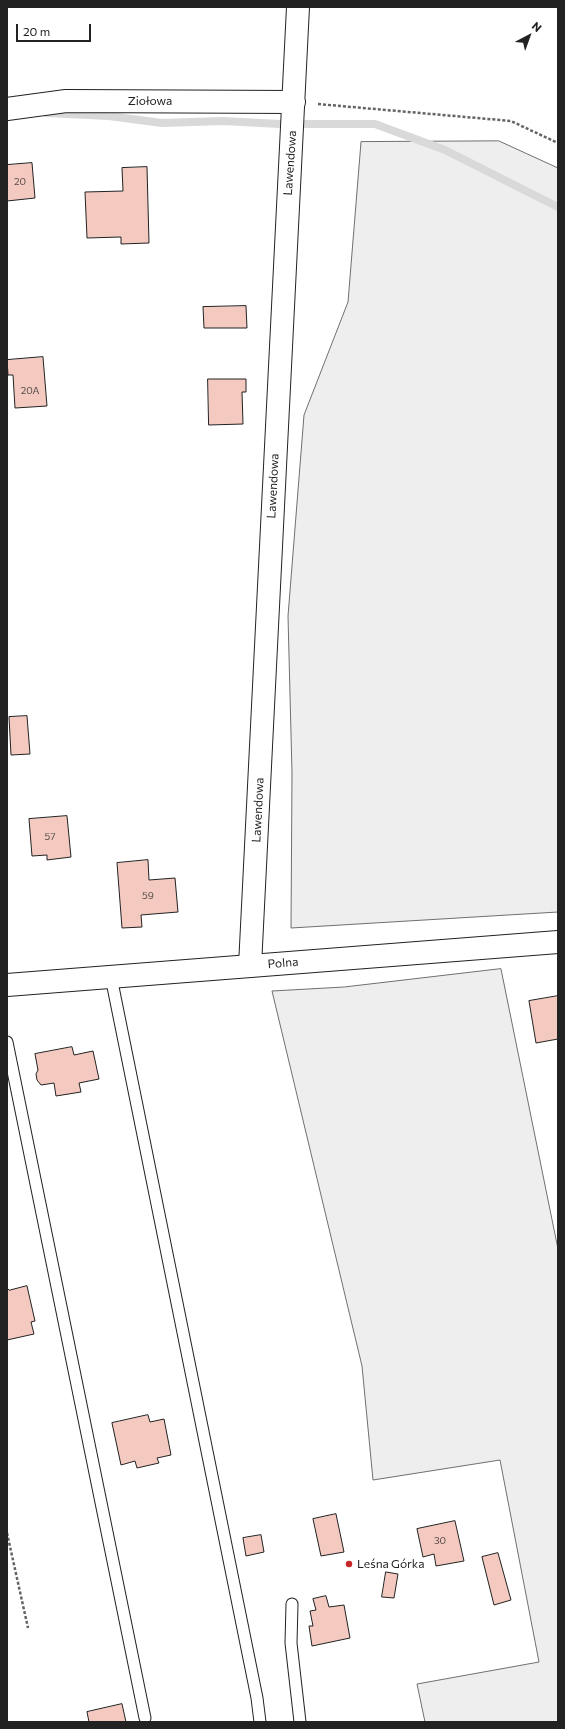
<!DOCTYPE html>
<html>
<head>
<meta charset="utf-8">
<style>
  body { margin:0 }
  #map { position:relative; width:565px; height:1729px; overflow:hidden; background:#fff; font-family:Commissioner,sans-serif }
  canvas { display:block }
  .frame { position:absolute; inset:0; border:8px solid #222; pointer-events:none }
  .north { position:absolute; left:509px; top:16px; width:40px; height:40px; -webkit-text-stroke:3px #fff; paint-order:stroke; rotate:41deg; font-size:11px; font-weight:700; line-height:16px; text-align:center; color:#222 }
  .north::after { content:''; display:block; margin:auto; width:14px; height:18px; background:#222; clip-path:polygon(50% 0,100% 100%,50% 72%,0 100%) }
  .scale { position:absolute; left:16px; top:24px; width:75px; height:18px; box-sizing:border-box; border:2px solid #222; border-top:0; padding-left:5px; font-size:12px; line-height:14px; white-space:nowrap; color:#222; -webkit-text-stroke:3px #fff; paint-order:stroke }
</style>
</head>
<body>
<div id="map">
<canvas width="565" height="1729"></canvas>
<div class="frame"></div>
<div class="north">N</div>
<div class="scale">20 m</div>
</div>
<script>
const c = document.querySelector('canvas').getContext('2d');
c.lineJoin = 'round';
function paint(path, color) { c.fillStyle = color; c.fill(path, 'evenodd'); }
function trace(path, color, width, dash) { c.strokeStyle = color; c.lineWidth = width; c.lineCap = dash ? 'butt' : 'round'; c.setLineDash(dash || []); c.stroke(path); }
function label(font, color, halo, rows, align = 'center') {
  c.font = font + ' Commissioner,sans-serif'; c.lineWidth = 3; c.setLineDash([]); c.textBaseline = 'middle'; c.strokeStyle = halo; c.fillStyle = color; for (const [text, x, y, turn = 0] of rows) {
    c.save(); c.translate(x, y); c.rotate((+turn || 0) * Math.PI / 180); c.textAlign = isNaN(turn) ? turn : align; if (halo) c.strokeText(text, 0, 0); c.fillText(text, 0, 0); c.restore();
  }
}
const green = new Path2D(`
  M499 141 558 168V912L291 928 292 773 288 616 304 415 348 302 361 142Z
  M501 969 558 1249V1722H425L417 1684 539 1662 500 1460 373 1480 362 1366 272 991 344 987Z`);
const stream = new Path2D(`
  M46 113 109 116 162 123 223 121 280 124
  M305 124H375L445 150 558 207`);
const building = new Path2D(`
  M32 163 35 198 7 201V165Z
  M147 167 149 243 121 244V237L87 238 85 192 123 191 122 168Z
  M246 306 247 328H204L203 307Z
  M43 357 47 406 15 408 13 375H8L7 360Z
  M208 379H246V392H242L243 424 209 425Z
  M27 716 30 754 11 755 9 717Z
  M67 816 71 857 47 860V855L32 856 29 819Z
  M148 860 149 880 175 878 178 912 141 915 142 927 122 928 117 863Z
  M558 996V1039L536 1043 529 1001Z
  M72 1047 74 1055 93 1051 99 1079 79 1083 81 1092 56 1096 54 1083 41 1085 37 1080 36 1074 38 1070 35 1054Z
  M27 1286 35 1321 31 1322 34 1334 7 1340V1288L9 1290Z
  M148 1415 150 1422 164 1419 171 1455 157 1458 159 1463 137 1468 135 1461 121 1465 112 1423Z
  M336 1514 344 1552 321 1556 313 1519Z
  M455 1521 464 1561 436 1566 434 1554 423 1557 417 1529Z
  M261 1535 264 1552 246 1556 243 1538Z
  M498 1553 511 1600 494 1605 482 1557Z
  M386 1572 398 1574 394 1598 382 1597Z
  M326 1596 329 1607 344 1605 350 1638 312 1646 309 1626H313L310 1611 316 1610 313 1599Z
  M122 1704 126 1722H89L87 1712Z`);
const path = new Path2D(`
  M318 104 511 121 558 143
  M7 1533 28 1628`);
const service = new Path2D(`
  M111 977 257 1698 260 1722
  M7 1042 145 1718
  M292 1604 291 1643 300 1722`);
const minor = new Path2D(`
  M7 109 66 101 294 102
  M250 966 298 7`);
const tertiary = new Path2D(`
  M7 985 558 942`);
const markers = [
  [349,1564,4,"#c62828"]
];
const numberNames = [
  ["20",20,182],
  ["20A",30,391],
  ["57",50,837],
  ["59",148,896],
  ["30",440,1541]
];
const streetNames = [
  ["Ziołowa",150,101],
  ["Lawendowa",290,163,-86],
  ["Lawendowa",273,486,-87],
  ["Lawendowa",258,810,-87],
  ["Polna",283,963,-5]
];
const poiNames = [
  ["Leśna Górka",357,1564]
];
paint(green, '#eee');
trace(green, '#6f6f6f', 1);
trace(stream, '#d9d9d9', 8);
paint(building, '#f3c9c0');
trace(building, '#222', 1);
trace(service, '#222', 13);
trace(minor, '#222', 24);
trace(tertiary, '#222', 24);
trace(path, '#646464', 2.5, [3, 2]);
trace(service, '#fff', 11);
trace(minor, '#fff', 22);
trace(tertiary, '#fff', 22);
for (const [x, y, r, color] of markers) { const dot = new Path2D(); dot.arc(x, y, r, 0, 2 * Math.PI); c.fillStyle = color; c.fill(dot); trace(dot, '#fff', 1.5); }
label('10px', '#564c4a', null, numberNames);
label('12px', '#222', '#fff', streetNames);
label('12px', '#222', '#fff', poiNames, 'left');
</script>
</body>
</html>
